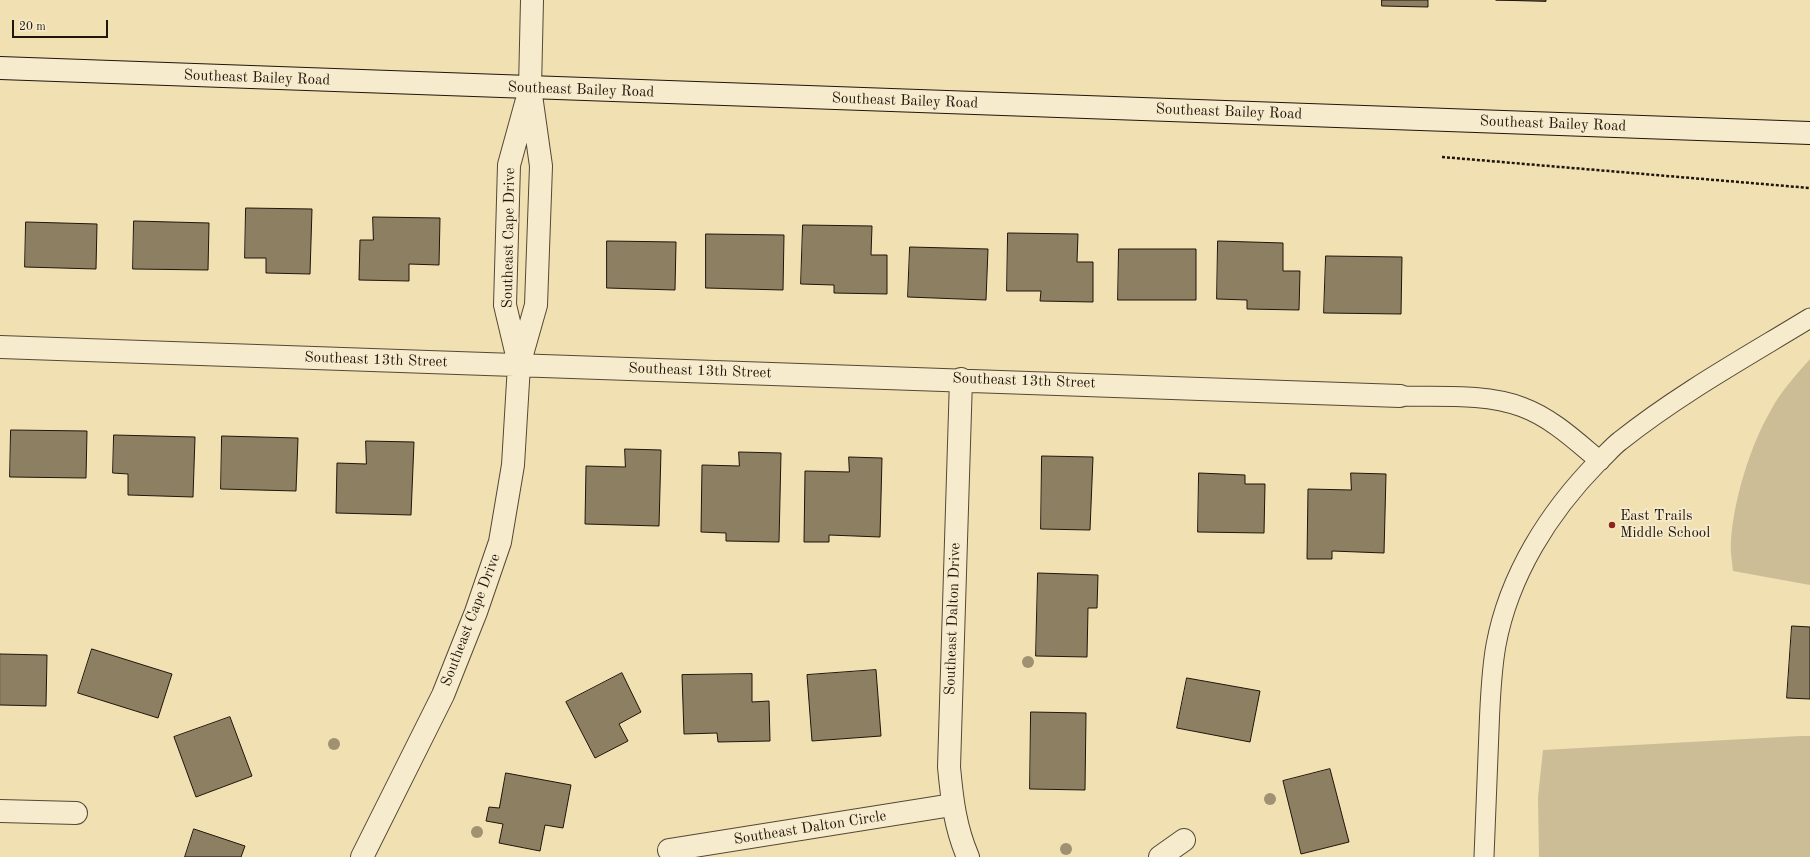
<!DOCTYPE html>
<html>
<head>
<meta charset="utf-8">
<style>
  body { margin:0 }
  #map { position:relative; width:1810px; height:857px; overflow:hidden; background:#f1e0b2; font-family:"Old Standard TT",serif }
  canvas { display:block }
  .scale { position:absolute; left:12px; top:20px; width:96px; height:18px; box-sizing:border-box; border:2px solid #20150b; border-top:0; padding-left:5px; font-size:12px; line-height:14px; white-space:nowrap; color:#20150b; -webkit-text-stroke:3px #f6ebcd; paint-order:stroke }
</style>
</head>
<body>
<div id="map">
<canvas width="1810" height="857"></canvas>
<div class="scale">20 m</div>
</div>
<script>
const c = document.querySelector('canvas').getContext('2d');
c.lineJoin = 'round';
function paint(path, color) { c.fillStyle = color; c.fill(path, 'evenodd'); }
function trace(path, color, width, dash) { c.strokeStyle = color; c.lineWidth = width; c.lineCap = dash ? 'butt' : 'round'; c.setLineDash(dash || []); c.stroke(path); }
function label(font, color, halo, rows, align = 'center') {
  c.font = font + ' "Old Standard TT",serif'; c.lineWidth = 3.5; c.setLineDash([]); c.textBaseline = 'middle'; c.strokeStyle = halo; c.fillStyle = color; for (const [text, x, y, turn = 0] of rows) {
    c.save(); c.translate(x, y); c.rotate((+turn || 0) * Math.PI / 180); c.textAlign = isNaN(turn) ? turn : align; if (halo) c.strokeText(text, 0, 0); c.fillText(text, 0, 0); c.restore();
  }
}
const green = new Path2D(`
  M1810 359V585L1733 571C1732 561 1730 550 1731 540 1734 499 1750 446 1771 410 1781 391 1796 375 1810 359Z
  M1800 736H1810V857H1539L1538 797 1543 750Z`);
const building = new Path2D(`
  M1382 0H1428V7L1382 6Z
  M1496 0H1546V1Z
  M246 208 312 209 310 274 266 273V258H245Z
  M373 217 440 218 439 265 409 264V281L359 280 360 240H373Z
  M134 221 209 223 208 270 133 269Z
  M26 222 97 224 96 269 25 267Z
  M803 225 872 226 871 255H887V294L834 293V285L801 284Z
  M1008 233 1078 234 1077 262H1093V302L1040 301 1041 291H1007Z
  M706 234 784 235 783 290 706 288Z
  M607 241 676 242 675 290 607 288Z
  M1218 241 1283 243V271H1300L1299 310 1247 309V300L1217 299Z
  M910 247 988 249 986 300 908 297Z
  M1119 249H1196V300H1118Z
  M1326 256 1402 257 1401 314 1324 313Z
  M11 430 87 431 86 478 10 477Z
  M114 435 195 437 193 497 128 495V474L113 473Z
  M222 436 298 438 296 491 221 489Z
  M366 441 414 442 411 515 336 513 337 463 366 464Z
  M625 449 661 450 659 526 585 524 586 466 625 467Z
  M739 452 781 453 779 542 726 541V533L701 532 702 465 739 466Z
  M1042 456 1093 457 1090 530 1041 529Z
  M849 457 882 458 880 537 829 535V542H804L805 471 849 472Z
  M1199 473 1245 475V484H1265L1264 533 1198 532Z
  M1351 473 1386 474 1384 553 1332 551V559H1307L1308 489 1351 490Z
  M1038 573 1098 575 1097 608H1088L1087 657 1036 656Z
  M1792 626 1810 627V699L1787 698Z
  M92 649 172 674 158 718 78 693Z
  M0 654 47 655 46 706 0 705Z
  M876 670 881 736 812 741 807 675Z
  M622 673 641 712 619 724 628 741 595 758 566 702Z
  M752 674V702L769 701 770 741 718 742 717 733 684 734 682 675Z
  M1187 678 1260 691 1250 742 1177 728Z
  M1031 712 1086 713 1085 790 1030 789Z
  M230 717 252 776 196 797 174 737Z
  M1330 769 1349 842 1301 854 1283 781Z
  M506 773 571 785 563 828 545 825 540 851 499 843 503 824 486 821 489 807 499 808Z
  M194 829 245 846 241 857H185Z`);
const path = new Path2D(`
  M1442 157 1810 188`);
const service = new Path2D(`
  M1400 396C1438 397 1486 393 1522 407 1552 418 1576 441 1600 461
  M1484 857C1486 815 1487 772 1489 730 1490 702 1491 673 1496 645 1509 575 1549 512 1598 462 1606 455 1612 447 1620 441 1679 394 1746 357 1810 318`);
const minor = new Path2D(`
  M0 347 1400 396
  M519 364 505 305 509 165 528 96
  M961 379 949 767C952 799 955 827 968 857
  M0 811 76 813
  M669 850 952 805
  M362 857 443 695 476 612 500 542 513 465 519 365 536 305 541 166 530 88 532 0
  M1160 857 1184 840`);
const secondary = new Path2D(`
  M0 68 1810 133`);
const trees = [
  [1028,662],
  [334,744],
  [1270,799],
  [477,832],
  [1066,849]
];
const markers = [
  [1612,525,4,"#8f2418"]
];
const streetNames = [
  ["Southeast Bailey Road",257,78,2],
  ["Southeast Bailey Road",581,90,2],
  ["Southeast Bailey Road",905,101,2],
  ["Southeast Bailey Road",1229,112,2],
  ["Southeast Bailey Road",1553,124,2],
  ["Southeast Cape Drive",509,238,-89],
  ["Southeast 13th Street",376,360,2],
  ["Southeast 13th Street",700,371,2],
  ["Southeast 13th Street",1024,381,2],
  ["Southeast Dalton Drive",953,619,-88],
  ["Southeast Cape Drive",471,620,-69],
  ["Southeast Dalton Circle",810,828,-9]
];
const poiNames = [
  ["East Trails",1620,516],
  ["Middle School",1620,533]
];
paint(green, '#cdbd96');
paint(building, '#8d7f62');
trace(building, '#20150b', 1);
trace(service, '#544835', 21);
trace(minor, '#544835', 24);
trace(secondary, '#20150b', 24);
trace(path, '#20150b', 2.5, [3, 2]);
trace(service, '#f6ebcd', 19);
trace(minor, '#f6ebcd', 22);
trace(secondary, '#f6ebcd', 22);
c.fillStyle = '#a09171';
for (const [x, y] of trees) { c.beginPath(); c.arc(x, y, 6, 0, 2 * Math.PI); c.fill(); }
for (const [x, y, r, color] of markers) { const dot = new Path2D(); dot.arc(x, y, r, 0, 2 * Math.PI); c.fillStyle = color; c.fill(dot); trace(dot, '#f6ebcd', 1.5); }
label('15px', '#20150b', '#f6ebcd', streetNames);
label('15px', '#20150b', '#f6ebcd', poiNames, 'left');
</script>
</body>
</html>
